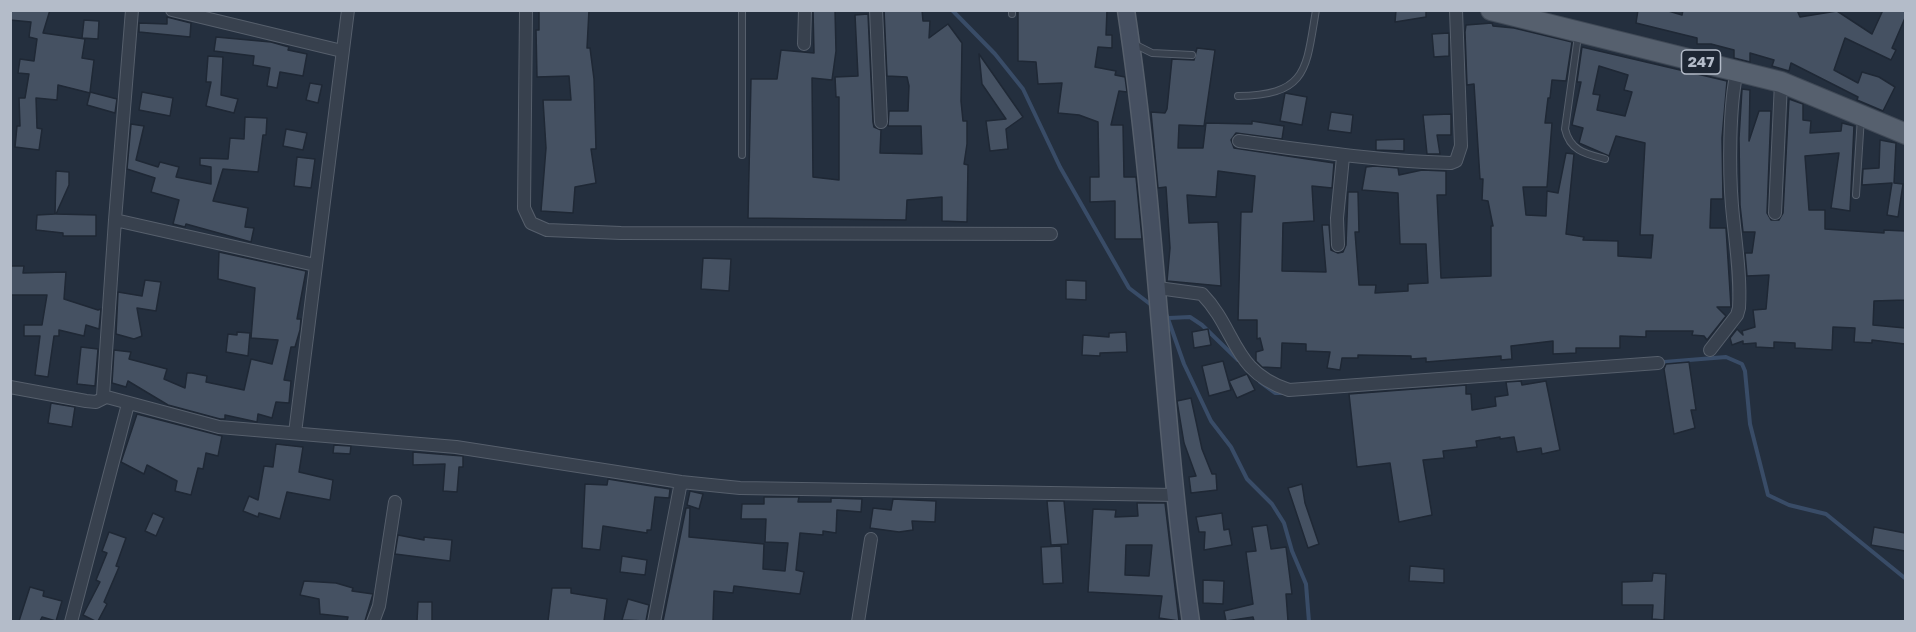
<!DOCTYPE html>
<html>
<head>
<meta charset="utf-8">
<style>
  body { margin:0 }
  #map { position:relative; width:1916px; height:632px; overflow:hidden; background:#242f3e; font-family:"Golos Text",sans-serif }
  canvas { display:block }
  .frame { position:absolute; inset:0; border:12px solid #b4bcc9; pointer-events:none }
</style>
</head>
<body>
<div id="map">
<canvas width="1916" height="632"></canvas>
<div class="frame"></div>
</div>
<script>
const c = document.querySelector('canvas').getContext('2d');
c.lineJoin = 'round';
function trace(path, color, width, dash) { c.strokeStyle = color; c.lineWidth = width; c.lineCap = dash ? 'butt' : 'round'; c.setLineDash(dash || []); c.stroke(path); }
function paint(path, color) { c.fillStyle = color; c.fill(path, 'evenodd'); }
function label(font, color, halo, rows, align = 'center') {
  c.font = font + ' "Golos Text",sans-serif'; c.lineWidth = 5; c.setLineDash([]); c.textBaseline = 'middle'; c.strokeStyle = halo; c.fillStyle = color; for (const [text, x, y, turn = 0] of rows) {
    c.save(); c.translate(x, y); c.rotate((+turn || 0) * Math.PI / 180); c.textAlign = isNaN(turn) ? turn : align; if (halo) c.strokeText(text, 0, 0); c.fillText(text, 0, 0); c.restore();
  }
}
const stream = new Path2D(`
  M952 10 995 54 1023 89 1060 167 1129 288 1154 307
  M1167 316 1184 364 1211 421 1231 447 1247 479 1272 504 1284 523 1292 551 1306 584 1309 622
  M1169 318 1190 317 1202 325 1238 360
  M1662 365 1664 362 1726 357 1742 364 1745 371 1750 424 1768 495 1789 505 1826 514 1906 579
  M1260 382 1275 393H1285`);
const building = new Path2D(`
  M10 10H50L43 33 85 39 82 58 94 60 90 92 117 99 115 113 87 105 90 93 58 85 57 100 36 98 37 128 42 129 39 150 15 147 17 126H20L19 98H25L29 74 18 73 20 59 34 61 37 39 29 37 31 22 10 20Z
  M539 10H589L587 48H590L594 79 596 149H591L596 183 575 187 573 213 541 211 546 148 543 100H571L569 76 537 77 536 30H539Z
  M813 10H835L836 51 832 80 812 78 813 177 839 180V97H836L835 77 858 76 855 15 868 14 873 122 874 127 881 130 880 153 922 154 921 126H888L889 111H908L909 86 907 77 887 76 884 10H922L923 21H930L929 38 948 24 962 43 961 101 963 121H967V144L964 164 968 165 967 222 942 221V197L907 200 906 220 748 218 751 79H777L781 50 814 53Z
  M1107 10 1106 35H1112V48L1098 47 1095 67 1116 71 1115 75 1125 77 1127 92 1119 91 1111 125H1123L1124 177H1136L1142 239H1115V201L1090 202V177H1099L1098 122 1079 115 1058 113 1062 83 1038 84 1036 62 1018 61V11Z
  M1396 10H1426V17L1395 22Z
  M1638 10H1665L1682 15 1683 10H1797L1800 17 1837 11 1872 34 1883 10H1905V18L1892 48 1896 50 1891 60 1845 38 1834 70 1858 83 1862 72 1879 77 1895 87 1883 111 1857 100 1858 97 1791 63 1789 71 1772 66 1774 60 1750 53V62L1734 58V50L1711 44H1697V38L1636 23Z
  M167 17 191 23 190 37 139 32V23L167 24Z
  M84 20 99 21 98 39 82 38Z
  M1492 23 1493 26 1514 28 1572 42 1566 81 1552 80 1550 98H1548L1545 123H1552L1547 187H1523L1526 215 1546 216 1547 191 1558 193 1566 153 1574 154 1566 234 1584 237 1583 240 1618 241V256L1651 258 1653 235H1640L1645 143 1616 136 1609 156 1579 143 1583 128 1572 125 1581 82H1577L1582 47 1727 81 1722 138 1723 199H1711L1710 228H1726L1731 307H1717L1726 316 1707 340 1704 336 1692 335 1693 331H1646V337L1620 336V348H1576V353L1553 354V341L1511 346 1512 359 1501 360V356L1426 362V358L1411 359V356L1358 355V358H1342L1340 370 1327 368 1330 352 1306 351V344L1282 343 1281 368 1262 367 1256 361V352L1263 350 1260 338 1257 339V320H1238L1241 212H1252L1255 176 1218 171 1216 197 1187 195 1189 223 1218 222 1221 286 1167 281 1170 248 1166 187 1158 188 1151 112 1165 113 1167 109 1172 59 1194 60 1197 48 1215 50 1204 126 1179 125 1178 148H1203L1206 123 1252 124V121L1284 126 1282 139 1236 133 1231 140 1234 148 1334 163 1332 188 1312 186 1314 221 1283 223 1282 271 1326 272 1322 225H1329L1331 250 1338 253 1343 252 1346 245 1348 192H1358L1359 232H1355L1359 285H1376L1375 293 1408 291V284L1428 283 1426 244H1400L1398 193 1362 190 1366 167 1375 166 1398 168 1399 175 1422 170 1446 171V195H1437L1441 278 1491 276V226H1493L1488 201 1482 200 1483 179H1480L1474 84 1467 85 1465 32 1466 25ZM1599 66 1628 75 1624 90 1632 92 1625 116 1597 110 1600 95 1593 94Z
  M1449 33V56L1434 57 1432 34Z
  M216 37 271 42 289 47 288 50 307 54 303 76 280 72 277 88 267 86 270 68 253 65 254 56 214 51Z
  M979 54 1023 117 1006 129 1008 149 990 151 986 121 1006 119 982 84Z
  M208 56 223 57 221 95 238 99 234 113 206 106 211 82H206Z
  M310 83 322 85 318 103 306 100Z
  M1742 89 1750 90 1749 141 1759 111H1771L1767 213 1771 220H1779L1783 213 1789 99 1803 104V120L1811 121 1810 133 1841 131 1842 123 1854 126 1850 211 1831 208 1839 153 1805 156 1809 210H1825V229L1884 233V230L1905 231V300L1874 301 1873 325 1905 328V344L1872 340V343L1854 342 1855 328 1833 327 1832 350 1795 348V343L1774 342V348L1756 347V343L1743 344V341L1732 345 1730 338 1737 329 1743 335 1742 331 1755 327 1753 310 1766 309 1769 275 1747 276 1745 253H1752L1755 232H1743L1740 205 1739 138Z
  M142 92 173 98 170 116 139 110Z
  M1285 93 1307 97 1302 125 1280 121Z
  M1331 112 1353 115 1351 133 1328 130Z
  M1451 114V135H1437L1440 154H1427L1423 115Z
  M245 117 267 118 266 135H263L258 172 223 169 213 201 248 208 245 227 254 228 251 242 186 224 185 227 173 224 179 200 151 192 155 178 127 169 131 124 144 126 136 160 158 167 160 162 179 167 176 177 211 184V167L200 165V158L228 159 230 138 244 139Z
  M286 129 307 133 303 150 283 146Z
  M1404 139V151L1376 150V140Z
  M1880 140 1896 143 1894 183 1903 184 1898 217 1887 215 1892 183 1862 185 1863 169 1879 168Z
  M297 157 315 159 311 188 294 186Z
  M56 171 69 172V185L56 214 96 215V236H63V233L36 230 37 215 55 214Z
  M219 252 306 271 297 319H301L300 330 295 347H291L284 380 291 381 289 403 276 402 272 418 258 414 257 422 225 415V419H220L168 405 128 381 126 387 112 383 114 350 131 352 129 359 167 369 164 379 185 388 187 373H192L207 376 206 382 244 390 251 359 272 364 278 340 251 338 255 288 218 279Z
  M703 258 731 259 729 291 701 289Z
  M10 266H24L23 273 66 272 64 299 98 310 101 309 99 329 86 325 84 336 59 330V336H54L48 377 35 375 40 336H24V325H42L47 295H10Z
  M145 280 161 282 156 311 137 308 142 336 134 339 116 334 118 292 142 296Z
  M1066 280 1086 281V300L1066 299Z
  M1208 329 1211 345 1194 348 1192 332Z
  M237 332 250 333 248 356 226 352 228 334 237 335Z
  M1126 332 1127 352 1100 353V356L1082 355 1083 335 1109 337V333Z
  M81 347 98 349 95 386 77 384Z
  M1223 361 1231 390 1209 396 1202 366Z
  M1689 362 1696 410H1691L1695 428 1674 434 1664 369 1666 364Z
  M1247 374 1255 390 1237 398 1229 381Z
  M1521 381 1522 385 1546 381 1560 450 1542 454 1541 448 1517 452 1514 437 1500 439V437L1476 441 1477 447 1443 451 1444 458 1423 460 1432 515 1399 522 1390 463 1357 467 1349 394 1466 385V394H1471L1472 410 1496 406 1495 397 1508 395 1506 382Z
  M1191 398 1202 449 1212 474H1216L1217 490 1191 493 1189 477 1196 476 1184 443 1177 401Z
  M51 403 75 407 72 427 48 423Z
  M137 414 222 436 218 456 206 453 203 469 198 468 191 495 175 491 177 481 147 465 144 474 121 462Z
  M276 444 303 447 299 472 333 480 330 500 287 492 280 519 259 513 258 517 243 511 249 496 258 500 264 466 273 467Z
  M334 445 351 446 350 454 333 453Z
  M413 452 463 456V467H459L457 492 443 491 445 464 413 465Z
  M608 479 670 489 669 498 655 497 651 530H647V533L603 526 600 550 582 548 585 484 607 485Z
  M1302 484 1305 503 1319 544 1308 548 1288 488Z
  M690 491 703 494 699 509 687 505Z
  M764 497H799L798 502H831V498L862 499 861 512 837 510 836 533 823 531V535L800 533 796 570 804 572 800 594 734 586 733 593 714 591 713 621H663L686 508H690L689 537 764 544 763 569 785 571 788 543 765 542 766 519H741L742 504H764Z
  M893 499 936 501 935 522 912 521 913 530 899 532 870 528 873 508 891 510Z
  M1047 501H1064L1068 544 1051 545Z
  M1137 503H1165L1179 621 1159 618 1162 596 1088 592 1093 509 1116 510 1115 517 1138 516ZM1126 545H1152L1149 576 1125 575Z
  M153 513 164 518 156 536 145 531Z
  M1222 513 1224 530 1229 529 1232 545 1204 550 1205 532H1199L1196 517Z
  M1267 525 1271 549 1286 547 1292 594H1286L1288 621H1254L1253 617 1226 621 1224 611 1253 604 1246 552 1256 551 1252 527Z
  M1874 527 1905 533V551L1871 545Z
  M109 532 126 538 116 566 119 567 104 602 107 604 98 621H95L83 615 100 582 96 580 107 553 102 551Z
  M398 535 424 540V537L452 540 450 561 395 554Z
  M1061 546 1063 583 1043 584 1041 547Z
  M622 556 647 560 645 575 620 572Z
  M1410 566 1444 569V583L1409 581Z
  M1653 573 1666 574 1664 620 1652 619 1653 605H1622V582L1652 581Z
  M1203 580 1224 581 1223 604 1203 603Z
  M304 581 336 583 353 588 352 591 373 594 365 621H347L348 617 320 614 319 599 300 595Z
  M30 587 44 591 43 596 62 601 56 621 42 617 40 621H19Z
  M552 588H571V593L607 599 604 621H548Z
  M628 599 649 605 646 621 622 620Z
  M418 602H432V621H417Z`);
const lane = new Path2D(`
  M742 10V155
  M1012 14V10
  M1578 36 1565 129C1570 151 1586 154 1605 159
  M1134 44 1152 53 1192 55
  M1238 96C1308 95 1306 69 1316 10
  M1856 195 1861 117`);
const street = new Path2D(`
  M172 10 342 51
  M526 10 524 208 531 223 547 230 621 233 1051 234
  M876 10 881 122
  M804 44 805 10
  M1239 141C1311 151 1377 161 1451 163L1456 161 1461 146 1456 10
  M1775 213 1781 82
  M115 220 132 10
  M1338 245 1337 218 1343 157
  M315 265 115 220 103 396 219 427 456 447 681 482 740 488 1175 495
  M1158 288 1202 294C1237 330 1232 372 1289 390L1658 363
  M1710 350 1737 315 1739 308C1741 274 1735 240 1732 206 1729 170 1729 106 1737 71
  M10 387 86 401 96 402 104 398
  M295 433 348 10
  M71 622 128 404
  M373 622 379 606 395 502
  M654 622 681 482
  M858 622 871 539`);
const secondary = new Path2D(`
  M1126 10C1157 213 1162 419 1191 622`);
const primary = new Path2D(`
  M1491 10 1781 82 1906 134`);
const shields = [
  [1701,62,39]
];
const shieldNames = [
  ["247",1701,62]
];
trace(stream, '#394c67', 4);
paint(building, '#455162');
trace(building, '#1f2835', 1.5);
trace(lane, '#565f6c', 8);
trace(street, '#565f6c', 14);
trace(secondary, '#565f6c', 19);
trace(primary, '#414a57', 22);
trace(lane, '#38414e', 6);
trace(street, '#38414e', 12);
trace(secondary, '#465061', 16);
trace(primary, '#56606e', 20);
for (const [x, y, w] of shields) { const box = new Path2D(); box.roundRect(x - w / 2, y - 12, w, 24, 4.5); c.fillStyle = '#1d2633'; c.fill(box); trace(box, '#b4bcc9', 1.5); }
label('bold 15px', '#b4bcc9', null, shieldNames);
</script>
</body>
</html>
